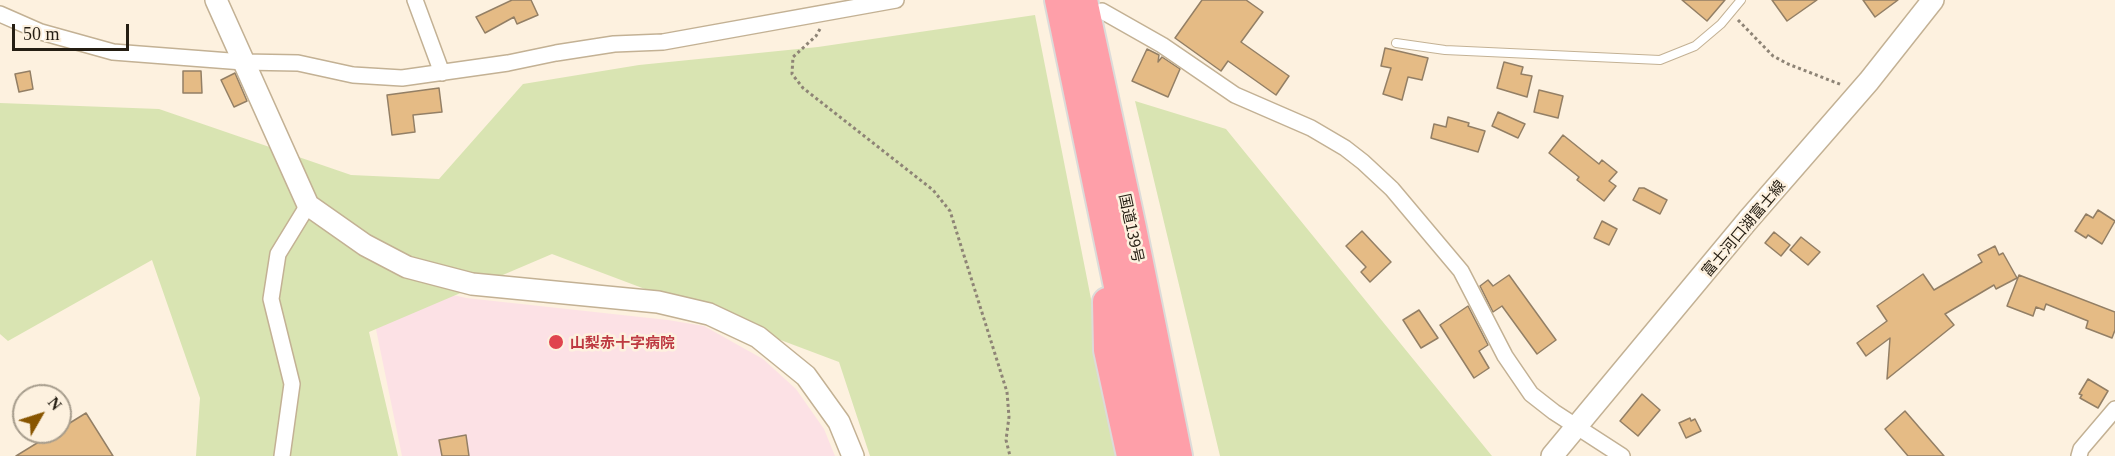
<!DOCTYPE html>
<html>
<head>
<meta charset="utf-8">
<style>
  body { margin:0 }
  #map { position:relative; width:2115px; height:456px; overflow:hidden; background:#fdf1df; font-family:Georgia,serif }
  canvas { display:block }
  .north { position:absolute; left:12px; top:384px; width:60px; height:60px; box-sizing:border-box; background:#fdf1df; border:2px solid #a79d8d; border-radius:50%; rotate:51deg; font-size:16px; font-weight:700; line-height:24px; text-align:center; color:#251e13 }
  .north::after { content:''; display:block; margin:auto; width:21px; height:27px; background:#850; clip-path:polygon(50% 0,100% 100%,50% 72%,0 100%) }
  .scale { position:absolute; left:12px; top:24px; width:117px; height:27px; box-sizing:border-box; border:3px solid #251e13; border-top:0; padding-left:8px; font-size:18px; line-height:21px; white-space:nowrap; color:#251e13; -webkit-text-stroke:4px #fdf1df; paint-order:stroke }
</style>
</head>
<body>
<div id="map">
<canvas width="2115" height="456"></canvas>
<div class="north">N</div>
<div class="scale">50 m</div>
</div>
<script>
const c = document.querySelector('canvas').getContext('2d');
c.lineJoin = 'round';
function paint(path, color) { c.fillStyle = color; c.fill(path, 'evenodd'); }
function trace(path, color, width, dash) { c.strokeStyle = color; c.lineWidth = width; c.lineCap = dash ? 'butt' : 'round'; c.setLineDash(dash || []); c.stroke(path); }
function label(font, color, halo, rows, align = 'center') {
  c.font = font + ' Georgia,"Noto Sans JP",serif'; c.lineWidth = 5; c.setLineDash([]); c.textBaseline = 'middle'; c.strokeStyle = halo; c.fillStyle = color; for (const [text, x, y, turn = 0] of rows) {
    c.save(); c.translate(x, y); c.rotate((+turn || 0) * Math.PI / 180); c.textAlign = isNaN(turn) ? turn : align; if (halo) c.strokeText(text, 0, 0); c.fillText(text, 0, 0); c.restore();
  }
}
const medical = new Path2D(`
  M362 261 407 284 466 298 668 320 704 326 763 359 796 389 824 429 835 456H402Z`);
const green = new Path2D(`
  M1035 15 1122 456H870L839 362 552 254 369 332 398 456H196L200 398 152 260 8 341 0 334V103L159 109 351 175 439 179 523 84 639 65 818 47Z
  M1135 101 1226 129 1492 456H1220Z`);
const building = new Path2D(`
  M512 0H531L538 15 517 24 514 17 485 33 476 17Z
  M1202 0H1246L1263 12 1241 42 1289 76 1276 95 1228 61 1221 71 1175 38Z
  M1682 0H1725L1707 21Z
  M1772 0H1817L1787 21Z
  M1863 0H1898L1875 17Z
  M1385 48 1428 58 1422 80 1408 77 1402 100 1383 94 1391 68 1381 66Z
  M1147 49 1159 55 1158 62 1162 57 1180 69 1168 97 1132 81Z
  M1504 62 1523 67 1521 74 1532 76 1527 97 1497 88Z
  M30 71 33 89 19 92 15 74Z
  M183 71H201L202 93H183Z
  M235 73 247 101 234 107 221 80Z
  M439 88 442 112 413 115 415 132 392 135 387 95Z
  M1539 90 1563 96 1558 118 1534 112Z
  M1498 112 1525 124 1518 138 1492 126Z
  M1448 117 1469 123 1468 126 1485 131 1478 152 1431 138 1434 124 1446 127Z
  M1563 135 1599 164 1602 160 1617 172 1609 181 1616 186 1604 201 1577 180 1579 177 1549 153Z
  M1639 188H1644L1667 200 1660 214 1633 200Z
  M2098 210 2115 221 2102 244 2088 235 2086 238 2075 231 2086 214 2093 218Z
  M1602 221 1617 229 1609 245 1594 238Z
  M1362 231 1391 262 1370 282 1361 272 1366 267 1346 246Z
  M1774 232 1790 245 1781 256 1765 243Z
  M1801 237 1820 252 1808 265 1790 250Z
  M1995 246 1999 255 2003 253 2017 278 1996 289 1994 285 1945 314 1954 325 1887 379 1890 338 1866 356 1857 343 1887 321 1877 306 1923 274 1934 290 1982 262 1978 255Z
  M1509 275 1556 340 1537 354 1502 306 1493 312 1480 286 1488 280 1493 286Z
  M2019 275 2115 312V330L2112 338 2086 328 2088 321 2046 304 2044 310 2036 307 2033 316 2007 306Z
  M1468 306 1488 345 1479 351 1489 368 1474 378 1440 325Z
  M1419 310 1438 338 1421 348 1403 320Z
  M2088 379 2108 391 2098 408 2080 398 2082 395 2079 394Z
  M1642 394 1660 410 1638 436 1620 421Z
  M1905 411 1944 456H1908L1885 429Z
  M86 413 113 456H16L55 432H60V429Z
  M1690 418 1691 421 1695 419 1701 431 1686 438 1679 423Z
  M466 435 469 456H442L439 440Z`);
const path = new Path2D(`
  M1738 20 1773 56 1788 64 1842 85
  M820 29 816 36 793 57 792 74 803 88 933 190 950 211 1007 392 1009 417 1006 440 1010 456`);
const lane = new Path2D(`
  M1396 43 1445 50 1660 60 1695 46 1721 24 1741 0`);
const street = new Path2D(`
  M415 0 442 73
  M1102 11 1162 45 1235 95 1311 128 1345 148 1363 162 1392 189 1461 271 1505 356 1531 394 1554 412 1622 456
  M0 14 41 32 113 52 243 62 298 63 353 75 402 78 508 63 556 53 614 44 663 42 896 0
  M282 456 292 384 271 299 278 254 308 205
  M2079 456 2081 449 2115 409`);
const secondary = new Path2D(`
  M216 0 308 205 365 245 407 267 472 284 658 302 709 314 758 337 806 376 839 422 853 456
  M1552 456 1748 220 1869 81 1933 0`);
const highway = new Path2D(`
  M1059 0 1153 456
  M1083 0 1132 228 1178 456
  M1107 302 1108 350 1131 456`);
const markers = [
  [556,342,8,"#e0444e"]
];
const streetNames = [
  ["国道139号",1132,228,78],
  ["富士河口湖富士線",1743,228,-50]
];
const healthNames = [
  ["山梨赤十字病院",570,342]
];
paint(medical, '#fce1e5');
paint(green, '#d9e4b2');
paint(building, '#e5bb85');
trace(building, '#937f65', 1.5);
trace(lane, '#c3b194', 10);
trace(street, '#c3b194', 18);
trace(secondary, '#c3b194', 24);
trace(highway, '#dcdbd9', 32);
trace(path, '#8e8476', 3, [3, 3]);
trace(lane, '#fff', 8);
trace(street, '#fff', 15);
trace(secondary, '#fff', 21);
trace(highway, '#fe9fa9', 28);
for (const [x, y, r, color] of markers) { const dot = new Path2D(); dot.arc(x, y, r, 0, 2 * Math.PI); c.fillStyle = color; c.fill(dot); trace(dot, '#fdf1df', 2); }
label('15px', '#251e13', '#fdf1df', streetNames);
label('bold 15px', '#be3a42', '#fdf1df', healthNames, 'left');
</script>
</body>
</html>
